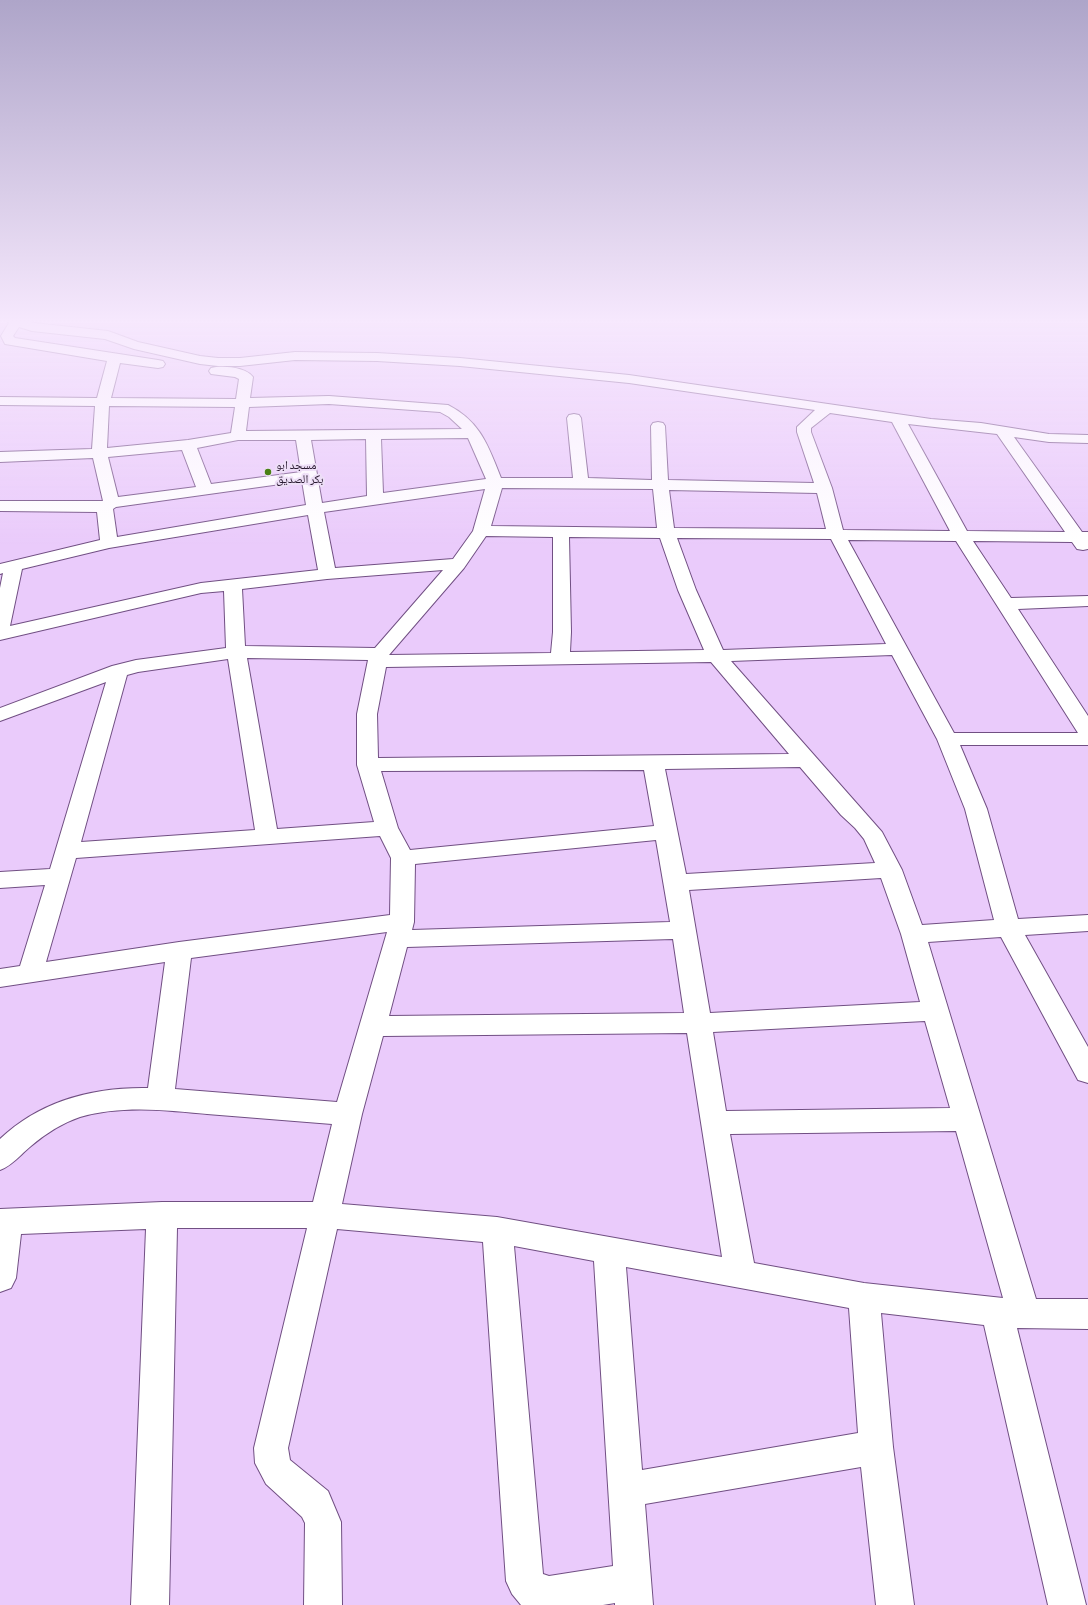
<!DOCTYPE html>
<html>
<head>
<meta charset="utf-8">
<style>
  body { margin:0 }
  canvas { display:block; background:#eacbfb }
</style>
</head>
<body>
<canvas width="1088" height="1605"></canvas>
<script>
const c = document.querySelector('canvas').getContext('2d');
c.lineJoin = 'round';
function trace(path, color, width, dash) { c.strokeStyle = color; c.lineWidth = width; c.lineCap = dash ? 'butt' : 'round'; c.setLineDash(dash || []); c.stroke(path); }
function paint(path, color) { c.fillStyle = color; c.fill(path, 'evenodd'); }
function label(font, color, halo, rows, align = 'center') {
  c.font = font + ' "Asap Condensed","Noto Naskh Arabic",sans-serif'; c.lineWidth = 4; c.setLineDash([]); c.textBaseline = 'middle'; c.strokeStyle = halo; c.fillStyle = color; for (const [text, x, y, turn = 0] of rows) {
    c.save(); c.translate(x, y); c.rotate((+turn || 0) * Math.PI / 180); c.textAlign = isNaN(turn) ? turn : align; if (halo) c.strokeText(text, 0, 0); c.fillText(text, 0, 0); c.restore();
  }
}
const minor = new Path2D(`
  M5 319H24L34 323 108 331 138 342 200 356 218 358H240L295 352 377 353 460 358 629 375 931 419 981 423 1049 434 1088 435V443L1049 442 1014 437 1082 532H1088V549L1083 550 1077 549 1072 542 973 541 1011 598 1088 596V606L1018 609 1088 716V745H960L987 809 1018 919 1088 915V931L1025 935 1088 1047V1083L1078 1080 1001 937 928 942 1036 1299H1088V1329L1017 1328 1086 1605H1048L984 1325 881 1313 893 1447 914 1605H876L861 1467 645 1504 653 1605H615V1603L603 1605H521L512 1594 506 1581 483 1242 337 1229 288 1448 290 1460 328 1491 341 1522 342 1605H304L305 1523 302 1517 266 1484 255 1463 254 1448 307 1228H177L169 1605H131L146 1229 21 1234 16 1278 11 1288 0 1292V1209L162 1202H313L332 1124C290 1121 249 1117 207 1114 166 1110 121 1105 80 1117 62 1123 45 1134 31 1146 20 1155 13 1165 0 1170V1139C40 1101 93 1087 148 1088L165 962 0 987V969L20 966 45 885 0 888V872L50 869 106 682 0 721V708L112 666 136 660 226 648 224 591 201 593 0 640V588L3 573 0 574V564L100 540 97 512 0 511V501H103L93 458 0 462V452L92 449 95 406 0 405V397L97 398 107 361 5 344 1 336 9 323ZM19 327 32 331 105 339 134 349 200 364 218 366H240L295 360 377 361 460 366 629 383 815 410 797 427V432L814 483 668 480 665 426 663 423 658 422 653 423 651 426 652 480 588 478 581 418 579 415 574 414 569 415 567 418 573 478H501C488 446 481 422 448 405L329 396 250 398 253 377C246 367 222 365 211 368L209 371 211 374 235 377 239 379 236 399 111 398 120 363 158 368 163 367 165 364 163 361 158 360 15 338 13 336ZM329 404 440 412 449 417 462 429 246 431 249 407ZM109 406 235 407 231 433 188 440 107 448ZM830 413 892 422 950 531 843 530 832 488 811 432V428ZM908 424 997 434 1065 532 967 531ZM468 438 486 479 383 493 381 439ZM366 439 367 496 322 503 311 440ZM238 440H296L301 472 211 484 197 448ZM182 450 196 487 118 497 108 457ZM302 481 306 505 117 537 113 509 116 507ZM502 488 653 489 657 528 491 526ZM485 489 473 531 453 559 335 568 324 512ZM669 490 817 493 826 529 674 528ZM308 515 318 570 201 583 10 626 22 569 109 548ZM486 536 553 537V632L551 653 389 655 464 568ZM569 537 660 538 678 590 704 650 570 652 571 632ZM677 538 831 539 886 644 723 650 696 590ZM848 540 956 541 1078 733H954ZM443 570 375 648 245 646 242 589 327 579ZM892 655 937 739 965 809 994 920 922 925 902 870 882 832 731 661ZM247 658 368 660 357 714V765L374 822 277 829ZM228 659 255 830 81 842 127 675 138 672ZM711 662 789 754 378 758 377 714 386 667ZM800 767 841 815 855 828 864 839 875 863 686 874 665 769ZM644 770 654 826 410 850 398 828 381 771ZM380 836 391 858 390 915 179 942 46 962 76 858ZM656 840 670 922 412 930 414 922 415 864ZM881 878 901 934 920 1002 710 1013 689 890ZM387 932 337 1102 175 1089 191 958ZM673 939 684 1013 389 1016 407 947ZM925 1021 950 1108 726 1111 713 1032ZM687 1033 722 1257 497 1217 342 1204 362 1114 383 1036ZM956 1131 1003 1298 864 1283 754 1263 730 1134ZM514 1246 594 1261 613 1566 549 1576 543 1574ZM626 1267 849 1308 858 1433 642 1470Z`);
const markers = [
  [268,472,4,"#4a8015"]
];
const farPoinames = [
  ["مسجد ابو",276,465],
  ["بكر الصديق",276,479]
];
trace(minor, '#714f83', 2);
paint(minor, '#fff');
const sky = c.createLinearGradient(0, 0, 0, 544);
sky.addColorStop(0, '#aea5c9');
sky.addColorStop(0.59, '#f6e8fd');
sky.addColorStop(1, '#f6e8fd00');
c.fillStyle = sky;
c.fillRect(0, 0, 1088, 544);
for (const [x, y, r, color] of markers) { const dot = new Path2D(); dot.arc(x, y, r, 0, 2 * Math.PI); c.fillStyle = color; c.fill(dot); trace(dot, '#eedff7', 1.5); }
label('12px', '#28192f', '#eedff7', farPoinames, 'left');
</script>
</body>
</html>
